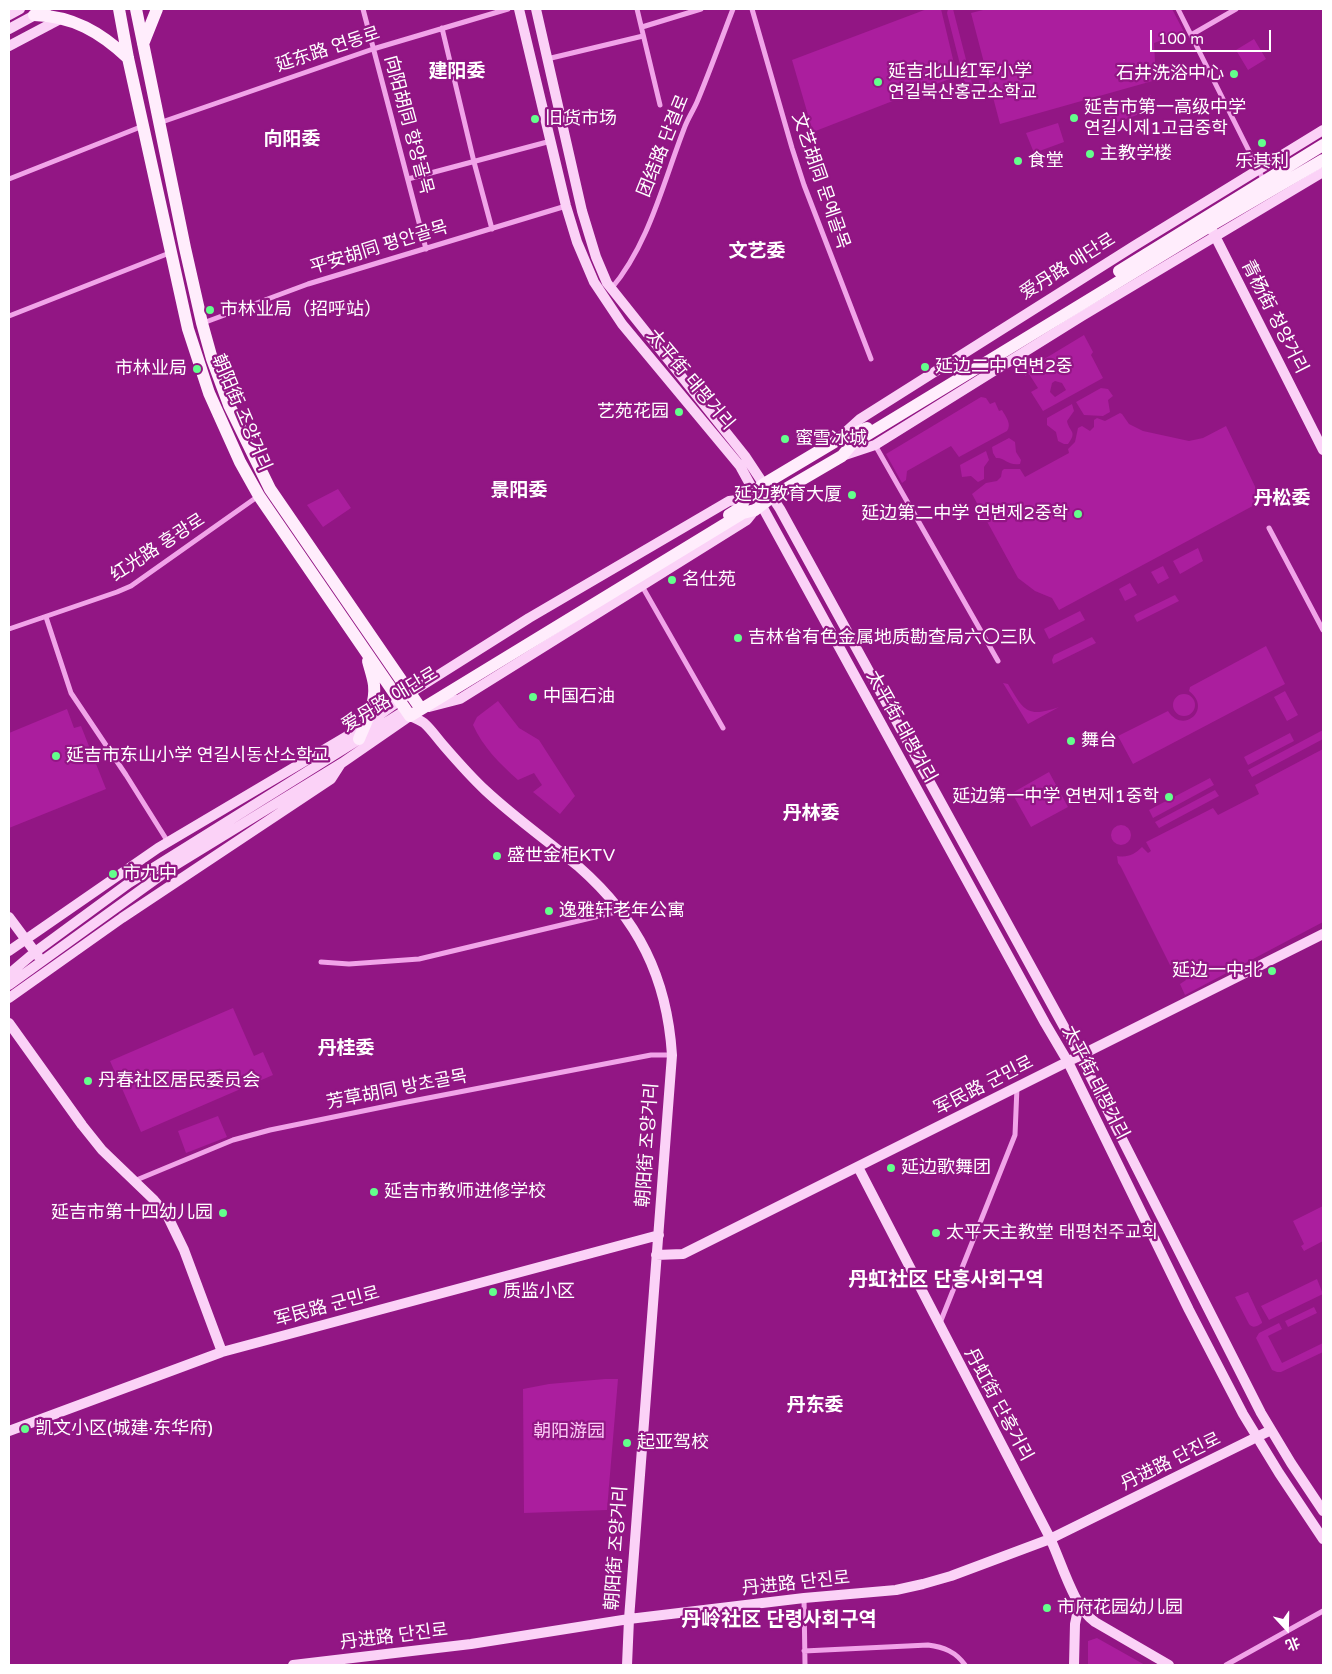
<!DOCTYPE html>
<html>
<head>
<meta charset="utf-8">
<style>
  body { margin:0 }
  #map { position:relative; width:1332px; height:1674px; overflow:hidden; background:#921684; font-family:"Varela Round","Noto Sans SC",sans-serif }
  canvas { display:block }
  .frame { position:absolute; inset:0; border:10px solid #fff; pointer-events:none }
  .north { position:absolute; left:1262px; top:1604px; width:50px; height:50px; -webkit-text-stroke:4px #921684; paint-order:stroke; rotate:159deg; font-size:14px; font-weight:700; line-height:20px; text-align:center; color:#fff }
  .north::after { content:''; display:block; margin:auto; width:18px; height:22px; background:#fff; clip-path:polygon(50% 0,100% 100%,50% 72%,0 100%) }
  .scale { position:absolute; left:1150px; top:30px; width:121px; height:22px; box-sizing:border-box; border:2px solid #fff; border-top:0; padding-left:6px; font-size:15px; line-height:18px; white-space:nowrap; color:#fff; -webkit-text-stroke:4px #921684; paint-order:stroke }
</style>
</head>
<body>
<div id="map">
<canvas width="1332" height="1674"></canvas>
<div class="frame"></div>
<div class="north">北</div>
<div class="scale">100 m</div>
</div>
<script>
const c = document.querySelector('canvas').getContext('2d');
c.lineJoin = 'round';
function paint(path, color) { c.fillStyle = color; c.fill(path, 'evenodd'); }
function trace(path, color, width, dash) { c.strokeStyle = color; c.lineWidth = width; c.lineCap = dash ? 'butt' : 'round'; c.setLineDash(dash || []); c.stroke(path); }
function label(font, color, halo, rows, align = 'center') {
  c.font = font + ' "Varela Round","Noto Sans SC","Noto Sans KR",sans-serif'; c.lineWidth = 4.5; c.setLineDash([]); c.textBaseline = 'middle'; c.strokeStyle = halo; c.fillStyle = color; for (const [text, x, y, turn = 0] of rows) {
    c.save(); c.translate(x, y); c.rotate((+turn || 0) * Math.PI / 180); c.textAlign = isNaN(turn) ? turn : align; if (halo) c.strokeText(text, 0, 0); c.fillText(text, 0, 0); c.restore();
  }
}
const green = new Path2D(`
  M927 9H941L957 76 813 132 792 60Z
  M948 9H953L973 87 966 88 947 13Z
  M987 9H1172L1184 32 1154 43 1156 80 1000 124 971 13Z
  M1254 39 1266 59 1248 70 1236 50Z
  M1151 95 1148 111 1112 124 1106 109Z
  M1058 123 1064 142 1034 153 1026 133Z
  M1084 335 1093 352 1091 355 1103 378 1043 411 1031 392 1038 388 1029 374 1025 376 1026 370ZM1055 381 1062 383 1066 390 1055 397 1050 392 1052 383Z
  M1101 388 1108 389 1113 396 1108 400 1110 412 1103 416 1084 415 1076 402Z
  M981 397 986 398 990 404 995 402 999 411 1002 410C1006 417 1012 424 1007 431L959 457 951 446 907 471 906 480 902 483 886 454Z
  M1072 404 1074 411 1067 421C1069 432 1078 431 1068 444H1064L1058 441 1056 432 1047 425V418Z
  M1120 413 1122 414 1129 424 1143 431 1189 441 1203 438 1226 426 1262 501 1059 610 1052 598 1035 591 1018 578 972 494 986 483 997 481 1001 477 1002 471 1004 469H1020L1025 477 1069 453 1068 449 1075 442 1078 428 1082 426 1090 431 1094 427V420L1097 418 1105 421Z
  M1009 438 1015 442 1016 452 1021 460 1020 464C1007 466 1005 457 996 458L993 453 992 447Z
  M986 451 989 460 984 467V479L978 482 971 476 962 477 960 465Z
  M338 489 351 508 323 527 307 505Z
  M1198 548 1203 561 1180 574 1173 561Z
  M1163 566 1169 578 1158 584 1151 572Z
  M1130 583 1137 595 1125 601 1119 589Z
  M1175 595 1179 601 1137 622 1134 616 1136 614Z
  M1080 611 1085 620 1049 639 1044 629Z
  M1092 637 1096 643 1053 664 1052 660 1054 655Z
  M1266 646 1285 684 1133 764 1118 736 1168 711C1183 735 1213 709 1189 691L1190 687Z
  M1003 683 1008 684C1024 711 1027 718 1059 707L1028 724Z
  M1285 691 1298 715 1287 721 1274 697Z
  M1173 705a11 11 0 1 1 22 0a11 11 0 1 1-22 0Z
  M498 701 519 728 539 740 575 796 560 814 533 792 542 785 534 773 518 780C499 763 483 747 473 725L477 717Z
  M67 709 74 728 81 726 106 789 9 828V733Z
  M1323 730V739L1252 777 1248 770Z
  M1290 733 1294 741 1248 765 1244 757Z
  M1323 749V922L1185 995 1180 984 1186 980 1180 969 1176 971 1173 964 1170 965 1121 867 1118 863 1117 856C1128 858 1135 854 1142 847L1148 853 1151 851 1146 842 1213 808 1218 815 1259 794 1255 785Z
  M1049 772 1068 807 1031 827 1012 793Z
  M1210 778 1214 785 1153 818 1149 810Z
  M1215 790 1219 796 1159 828 1155 822Z
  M1111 835a10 10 0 1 1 20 0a10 10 0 1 1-20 0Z
  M233 1008 254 1056 263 1052 273 1075 141 1132 110 1061Z
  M218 1116 227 1137 186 1153 178 1131Z
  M1323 1206V1241L1304 1251 1301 1246 1304 1244 1293 1221Z
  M1317 1279 1323 1294 1269 1320 1261 1306Z
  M1248 1292 1262 1322V1323C1258 1326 1253 1329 1249 1324L1235 1297Z
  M1314 1307 1317 1313 1288 1327 1285 1321Z
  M1279 1323 1282 1329 1268 1336 1282 1363 1323 1343V1352L1281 1372H1277L1272 1370 1256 1338 1259 1333Z
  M605 1379H618L607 1510 524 1513 523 1389 549 1384Z
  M1097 1638 1145 1665H1088V1641Z`);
const street = new Path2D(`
  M363 9 426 249
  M637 9 660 105
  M752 9 792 148 804 185 871 359
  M1178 9 1264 181
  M642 27 701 9
  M442 28 474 162 492 229
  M1191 35 1236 9
  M547 59 643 36
  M159 123 373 49 508 9
  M9 179 143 126
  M408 179 551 141
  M611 289C649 244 663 183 684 129 687 120 693 111 697 102 710 71 721 40 733 9
  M9 316 172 252
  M203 323 308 284 566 206
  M875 445 998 661
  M1269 528 1323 630
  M642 586 723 728
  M46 617 71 693 126 775 168 842
  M9 629 117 592 131 586 257 497
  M321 962 349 964 419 959 620 911
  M134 1181 233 1140 270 1130 402 1103 651 1055H672
  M940 1323 1015 1135 1017 1087
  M804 1598 805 1665
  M804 1651 928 1645C944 1647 956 1652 965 1665
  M1226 1665 1323 1611`);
const secondary = new Path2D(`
  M519 9 566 206 577 242 594 282 622 324 740 466 1045 1023 1068 1062 1189 1310 1243 1414 1279 1473 1323 1539
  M536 9 582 211 596 257 607 283 745 456 780 509 1080 1056 1261 1413 1291 1463 1323 1511
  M9 15 20 9
  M9 29 46 9
  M9 46 62 18
  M1212 230 1323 450
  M839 438 860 419 1134 246 1323 130
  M842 456 875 445 1082 316 1323 172
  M429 707 460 699 747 520 755 510
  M9 917 38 956
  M9 951 158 848 364 726 410 693 529 618 729 501 745 499
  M9 974 35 952 129 883 406 710
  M9 985 174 866 342 763 410 716C415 718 420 720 424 723 431 729 437 738 444 746 457 761 470 776 485 790 515 818 548 841 579 867 638 919 667 977 672 1055L629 1619 627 1665
  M9 998 122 918 331 779 340 765
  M9 1023 82 1125 102 1150 153 1199 168 1217 184 1250 222 1352
  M858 1167C921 1290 985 1413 1049 1536 1061 1560 1073 1607 1095 1622L1169 1665
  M656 1255 683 1254 1323 934
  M9 1431 222 1352 659 1235
  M293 1665 471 1644 629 1619 804 1598 896 1590 923 1584 951 1576 1050 1539 1271 1430
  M1074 1665 1075 1624 1079 1605`);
const primary = new Path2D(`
  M119 9 128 58 188 329 209 393 240 462 259 496 410 716 743 513 755 510 772 497 842 456 852 444 1210 226 1323 160
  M136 9 185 248 202 323 212 359 229 405 270 489 421 709
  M34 15C73 16 100 32 128 58
  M143 44 157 9
  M1119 271 1323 145
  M729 515 740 508 745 499 764 484 836 441 867 428
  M359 739C366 722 376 704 374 685 373 677 370 669 368 661`);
const markers = [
  [1234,74,5,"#63ff8c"],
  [878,82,5,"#63ff8c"],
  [1074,118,5,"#63ff8c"],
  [535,119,5,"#63ff8c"],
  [1262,143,5,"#63ff8c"],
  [1090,154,5,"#63ff8c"],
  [1018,161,5,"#63ff8c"],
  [210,310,5,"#63ff8c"],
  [925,367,5,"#63ff8c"],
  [197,369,5,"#63ff8c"],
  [679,412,5,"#63ff8c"],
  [785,439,5,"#63ff8c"],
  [852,495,5,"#63ff8c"],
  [1078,514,5,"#63ff8c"],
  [672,580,5,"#63ff8c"],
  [738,638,5,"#63ff8c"],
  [533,697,5,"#63ff8c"],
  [1071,741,5,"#63ff8c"],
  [56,756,5,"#63ff8c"],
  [1169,797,5,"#63ff8c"],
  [497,856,5,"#63ff8c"],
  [113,874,5,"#63ff8c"],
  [549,911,5,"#63ff8c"],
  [1272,971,5,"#63ff8c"],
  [88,1081,5,"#63ff8c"],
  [891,1168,5,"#63ff8c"],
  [374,1192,5,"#63ff8c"],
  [223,1213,5,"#63ff8c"],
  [936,1233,5,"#63ff8c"],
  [493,1292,5,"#63ff8c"],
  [25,1429,5,"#63ff8c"],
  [627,1443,5,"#63ff8c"],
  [1047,1608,5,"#63ff8c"]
];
const streetNames = [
  ["延东路 연동로",328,50,-18],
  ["向阳胡同 향양골목",408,125,75],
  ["团结路 단결로",664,146,-68],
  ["文艺胡同 문예골목",820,181,71],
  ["平安胡同 평안골목",379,248,-17],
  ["爱丹路 애단로",1068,267,-32],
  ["青杨街 청양거리",1274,317,63],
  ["太平街 태평거리",690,380,50],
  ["朝阳街 조양거리",241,413,67],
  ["红光路 홍광로",158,548,-33],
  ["爱丹路 애단로",390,700,-31],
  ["太平街 태평거리",901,727,61],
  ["太平街 태평거리",1095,1083,63],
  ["军民路 군민로",984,1086,-27],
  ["芳草胡同 방초골목",397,1090,-11],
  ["朝阳街 조양거리",648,1145,-86],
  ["军民路 군민로",327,1307,-15],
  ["丹虹街 단홍거리",998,1405,62],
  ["丹进路 단진로",1171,1462,-26],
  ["朝阳街 조양거리",617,1548,-86],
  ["丹进路 단진로",796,1584,-6],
  ["丹进路 단진로",394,1637,-7]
];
const poiNames = [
  ["延吉北山红军小学",888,72],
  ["연길북산홍군소학교",888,93],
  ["石井洗浴中心",1224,74,"right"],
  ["延吉市第一高级中学",1084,108],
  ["연길시제1고급중학",1084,129],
  ["旧货市场",545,119],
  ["主教学楼",1100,154],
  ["食堂",1028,161],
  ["乐其利",1262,162,"center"],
  ["市林业局（招呼站）",220,310],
  ["延边二中 연변2중",935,367],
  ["市林业局",187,369,"right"],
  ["艺苑花园",669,412,"right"],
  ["蜜雪冰城",795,439],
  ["延边教育大厦",842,495,"right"],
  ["延边第二中学 연변제2중학",1068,514,"right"],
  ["名仕苑",682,580],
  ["吉林省有色金属地质勘查局六〇三队",748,638],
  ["中国石油",543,697],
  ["舞台",1081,741],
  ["延吉市东山小学 연길시동산소학교",66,756],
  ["延边第一中学 연변제1중학",1159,797,"right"],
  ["盛世金柜KTV",507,856],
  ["市九中",123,874],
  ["逸雅轩老年公寓",559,911],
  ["延边一中北",1262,971,"right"],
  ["丹春社区居民委员会",98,1081],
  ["延边歌舞团",901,1168],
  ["延吉市教师进修学校",384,1192],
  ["延吉市第十四幼儿园",213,1213,"right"],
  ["太平天主教堂 태평천주교회",946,1233],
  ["质监小区",503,1292],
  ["凯文小区(城建·东华府)",35,1429],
  ["起亚驾校",637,1443],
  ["市府花园幼儿园",1057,1608]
];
const parkNames = [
  ["朝阳游园",569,1432]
];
const neighbourhoodNames = [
  ["建阳委",457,72],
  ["向阳委",292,140],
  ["文艺委",757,252],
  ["景阳委",519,491],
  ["丹松委",1282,499],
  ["丹林委",811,814],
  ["丹桂委",346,1049],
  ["丹东委",815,1406]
];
const quarterNames = [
  ["丹虹社区 단홍사회구역",946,1281],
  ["丹岭社区 단령사회구역",779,1621]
];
paint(green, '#ab1e9e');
trace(street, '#f1a4e9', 5);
trace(secondary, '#fbd2f7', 10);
trace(primary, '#ffedfc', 12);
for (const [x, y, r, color] of markers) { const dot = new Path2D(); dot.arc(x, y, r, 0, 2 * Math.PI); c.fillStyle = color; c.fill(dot); trace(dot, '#921684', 2); }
label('18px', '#fff', '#921684', streetNames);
label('18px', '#fff', '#921684', poiNames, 'left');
label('18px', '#fccbf7', '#921684', parkNames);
label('bold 19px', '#fff', '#921684', neighbourhoodNames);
label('bold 20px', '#fff', '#921684', quarterNames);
</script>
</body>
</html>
